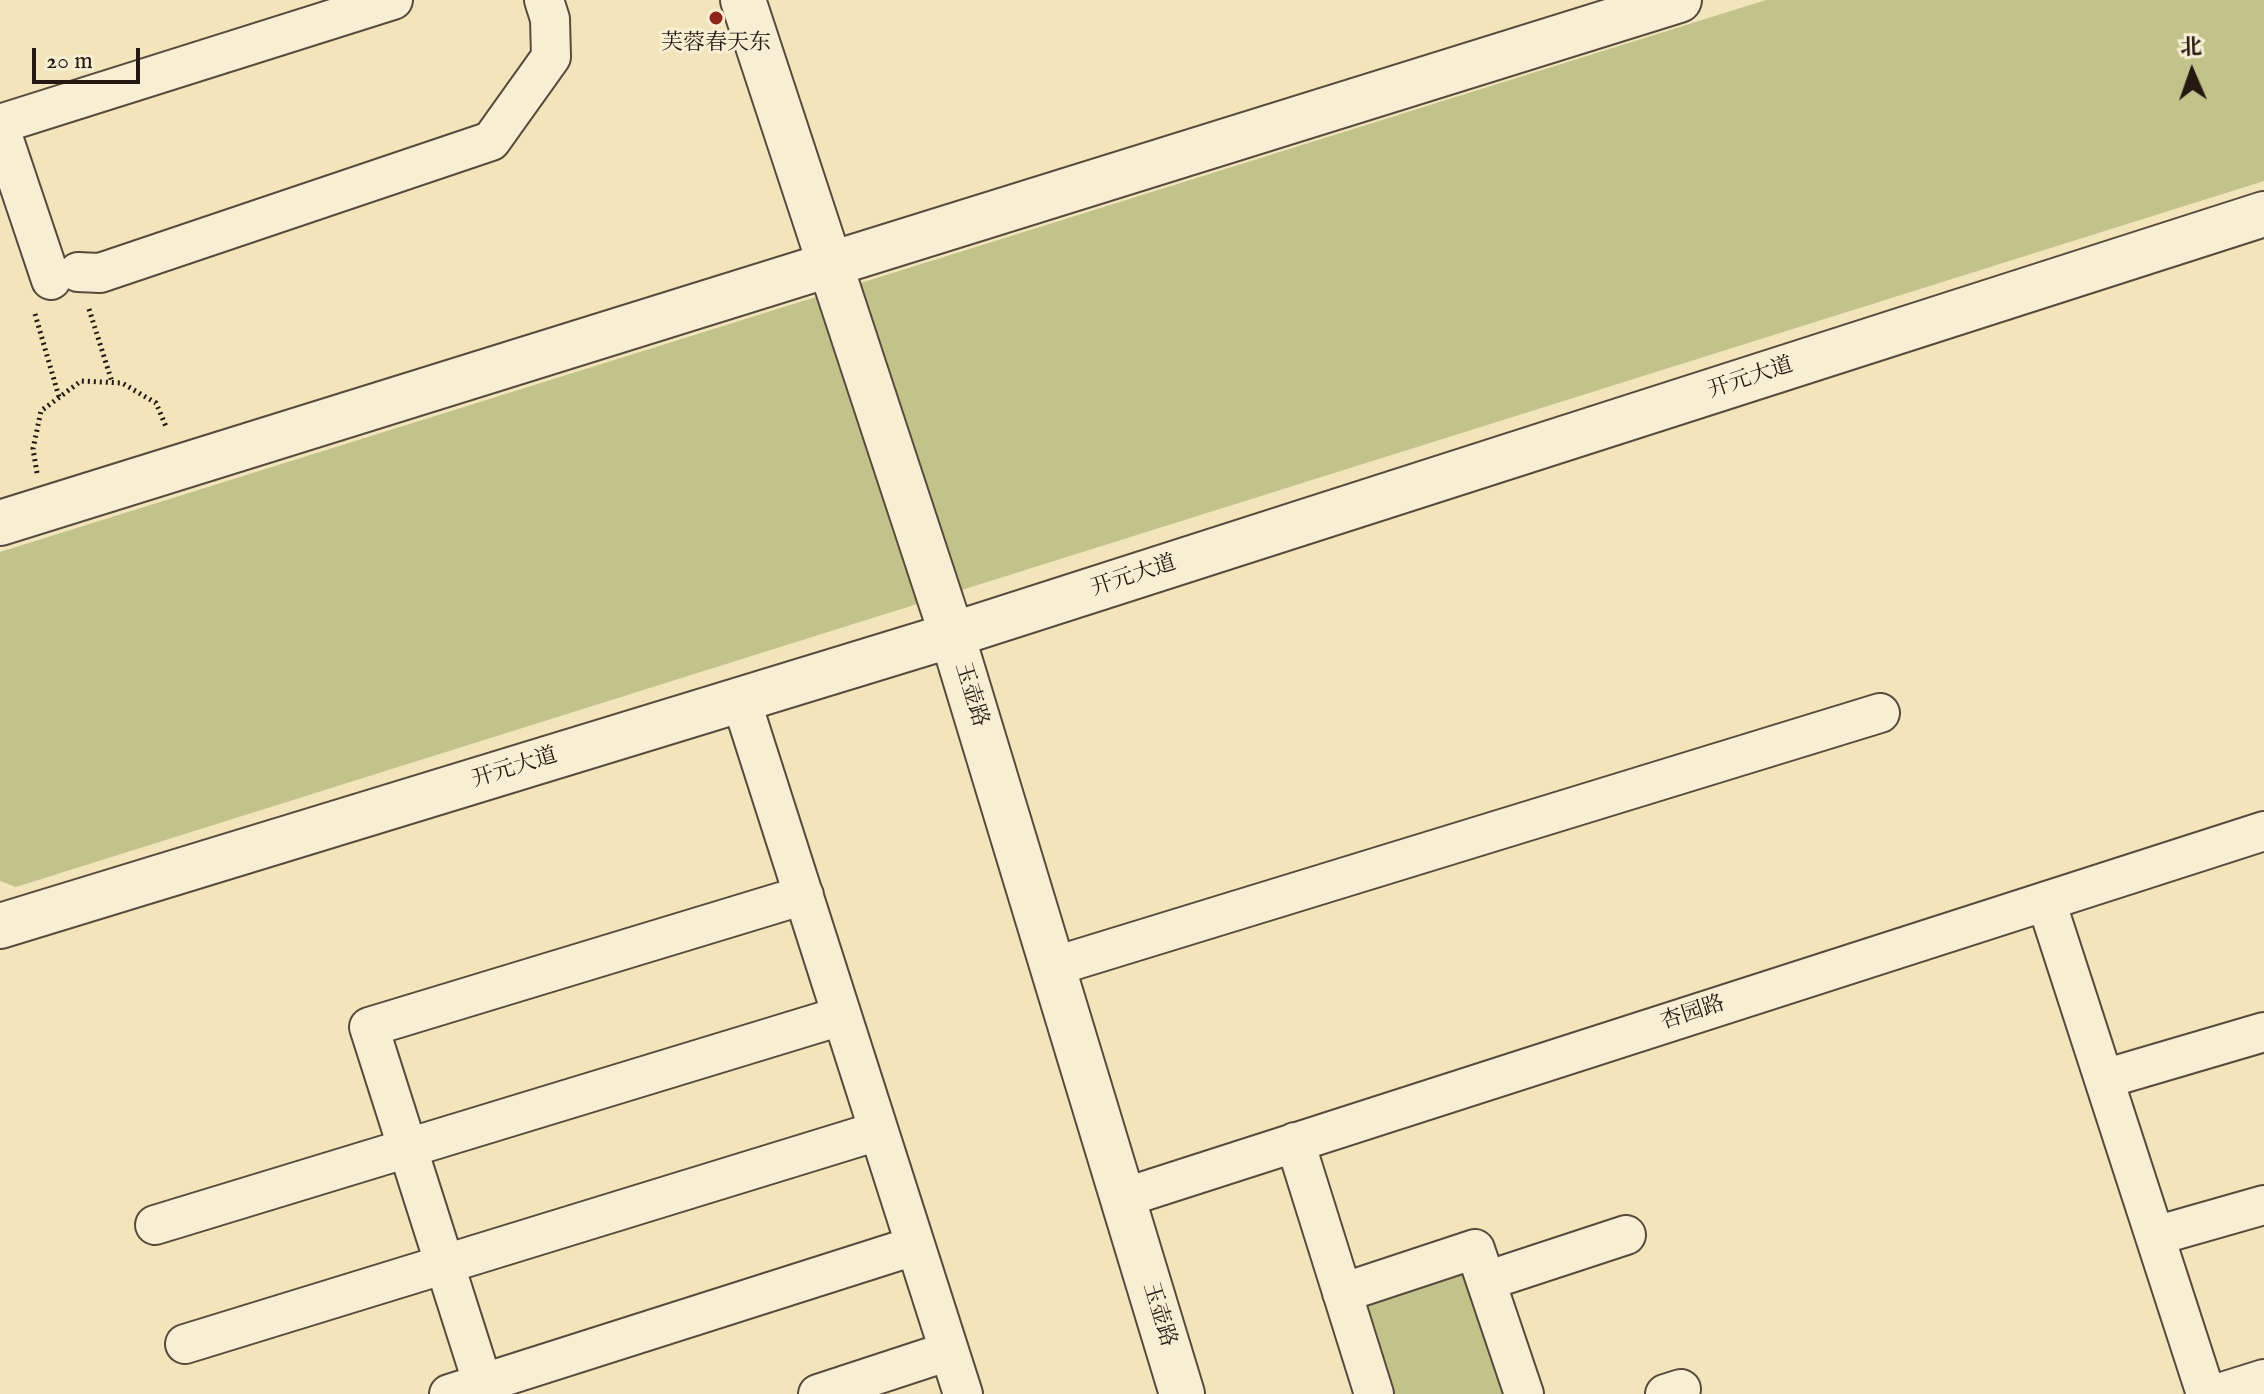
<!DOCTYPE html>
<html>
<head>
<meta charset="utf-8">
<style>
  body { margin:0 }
  #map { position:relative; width:2264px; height:1394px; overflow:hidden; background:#f2e5bc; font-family:"IM FELL English","Noto Serif SC",serif }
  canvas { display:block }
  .north { position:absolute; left:2152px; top:32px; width:80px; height:80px; -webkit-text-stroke:6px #f7eed3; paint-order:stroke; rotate:358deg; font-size:22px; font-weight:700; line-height:32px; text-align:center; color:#241811 }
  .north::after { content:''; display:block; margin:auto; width:28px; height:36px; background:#241811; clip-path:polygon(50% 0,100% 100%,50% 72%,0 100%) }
  .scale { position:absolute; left:32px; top:48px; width:108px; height:36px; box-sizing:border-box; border:4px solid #241811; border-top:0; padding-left:10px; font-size:24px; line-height:28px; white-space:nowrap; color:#241811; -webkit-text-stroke:6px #f7eed3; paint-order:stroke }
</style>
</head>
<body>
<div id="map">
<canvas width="2264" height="1394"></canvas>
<div class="north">北</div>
<div class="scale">20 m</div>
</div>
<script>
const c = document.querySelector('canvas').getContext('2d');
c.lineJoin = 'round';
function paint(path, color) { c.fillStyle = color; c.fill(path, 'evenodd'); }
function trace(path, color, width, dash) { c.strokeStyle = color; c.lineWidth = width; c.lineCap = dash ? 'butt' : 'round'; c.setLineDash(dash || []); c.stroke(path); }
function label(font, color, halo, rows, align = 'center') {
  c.font = font + ' "IM FELL English","Noto Serif SC",serif'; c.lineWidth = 6; c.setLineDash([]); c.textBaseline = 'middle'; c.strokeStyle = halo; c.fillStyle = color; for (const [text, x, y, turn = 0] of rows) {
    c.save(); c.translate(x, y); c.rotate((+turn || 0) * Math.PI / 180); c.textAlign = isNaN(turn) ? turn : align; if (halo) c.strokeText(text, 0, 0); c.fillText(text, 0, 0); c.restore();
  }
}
const green = new Path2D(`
  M1766 0H2264V181L16 887 0 881V552Z
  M1469 1270 1509 1394H1395L1365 1304Z`);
const path = new Path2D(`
  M89 309 112 382
  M35 314 59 397
  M37 473 33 449 41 411 81 381 122 383 156 403 167 429`);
const minor = new Path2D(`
  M0 124 393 0
  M0 128 51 280
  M78 272 100 273 491 141 551 57 550 19 544 0
  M741 700 963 1394
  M2046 901 2206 1394
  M1052 967 1880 713
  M2104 1079 2264 1032
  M1295 1142 1374 1394
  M1123 1198 2264 831
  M155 1225 841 1016
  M2155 1236 2264 1205
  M1486 1281 1626 1235
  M1342 1293 1475 1249 1524 1394
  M185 1344 878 1131
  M449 1394 914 1246
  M486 1394 369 1027 804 895
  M818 1394 949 1351
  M1665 1394 1681 1389
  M2216 1394 2264 1379`);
const tertiary = new Path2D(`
  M743 0 952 635 1182 1394
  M0 523 1679 0
  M0 926 952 635 2264 214`);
const markers = [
  [716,18,8,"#8f2418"]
];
const poiNames = [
  ["芙蓉春天东",716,44]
];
const streetNames = [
  ["开元大道",1751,379,-18],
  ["开元大道",1134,577,-18],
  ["玉壶路",970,695,73],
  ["开元大道",515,769,-17],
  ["杏园路",1693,1014,-18],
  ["玉壶路",1158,1315,73]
];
paint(green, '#c2c28b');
trace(minor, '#584b3c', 42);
trace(tertiary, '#584b3c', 48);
trace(path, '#241811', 5, [2, 4]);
trace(minor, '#f7eed3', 38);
trace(tertiary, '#f7eed3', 44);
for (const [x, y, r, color] of markers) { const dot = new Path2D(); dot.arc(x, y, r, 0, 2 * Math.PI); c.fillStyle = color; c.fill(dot); trace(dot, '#f7eed3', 3); }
label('22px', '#241811', '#f7eed3', poiNames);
label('22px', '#241811', '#f7eed3', streetNames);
</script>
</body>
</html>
